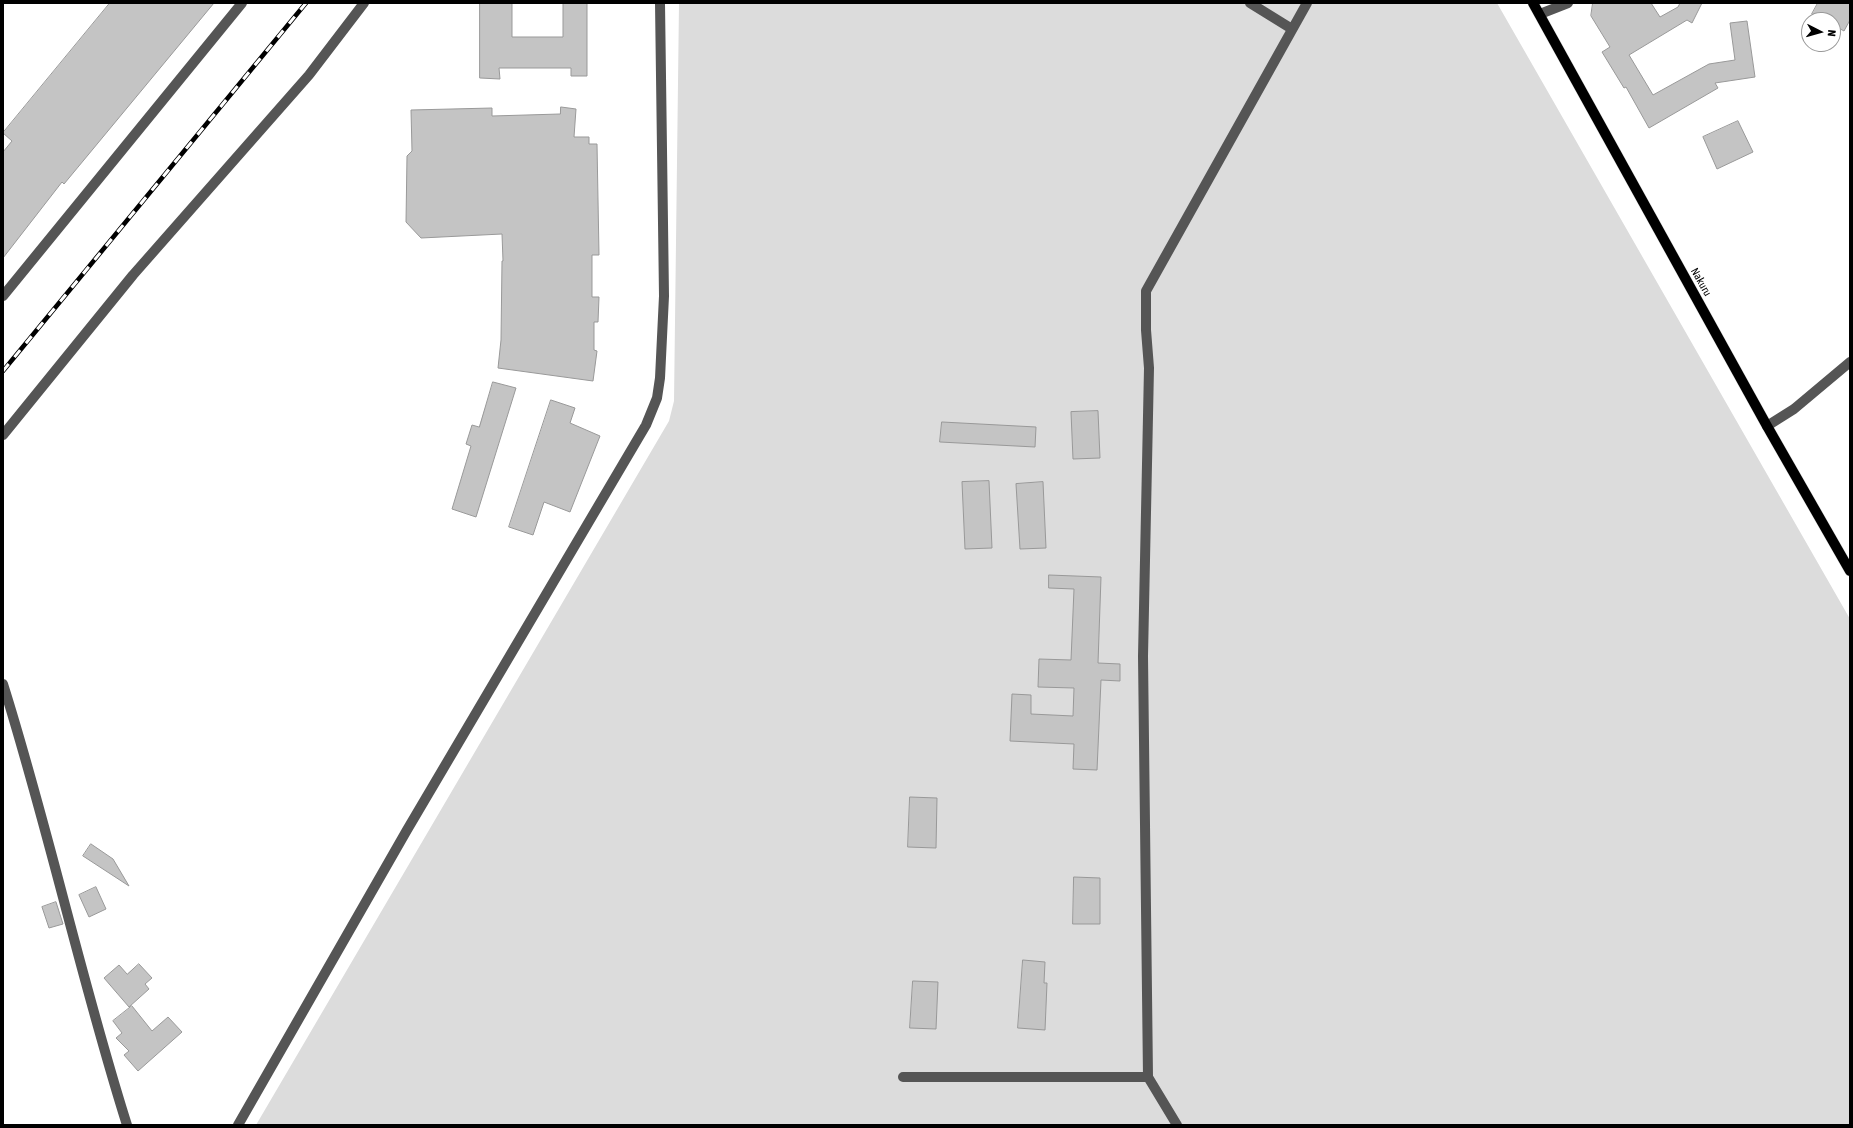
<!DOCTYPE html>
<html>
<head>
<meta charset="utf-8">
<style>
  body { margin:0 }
  #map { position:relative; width:1853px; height:1128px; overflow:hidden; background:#fff; font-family:"Asap Condensed",sans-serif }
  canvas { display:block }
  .frame { position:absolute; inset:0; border:4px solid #000; pointer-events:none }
  .north { position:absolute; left:1801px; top:12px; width:40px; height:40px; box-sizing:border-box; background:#fff; border:1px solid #999; border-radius:50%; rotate:96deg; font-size:11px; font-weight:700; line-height:16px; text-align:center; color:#000 }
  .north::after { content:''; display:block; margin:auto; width:14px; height:18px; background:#000; clip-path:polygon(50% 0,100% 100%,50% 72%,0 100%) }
</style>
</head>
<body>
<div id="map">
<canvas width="1853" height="1128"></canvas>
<div class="frame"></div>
<div class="north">N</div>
</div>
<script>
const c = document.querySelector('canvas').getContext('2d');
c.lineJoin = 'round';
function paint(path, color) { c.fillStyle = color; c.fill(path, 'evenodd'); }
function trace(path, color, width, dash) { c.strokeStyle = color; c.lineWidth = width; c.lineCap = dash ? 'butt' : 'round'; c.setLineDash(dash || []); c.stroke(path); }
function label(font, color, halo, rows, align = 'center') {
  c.font = font + ' "Asap Condensed",sans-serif'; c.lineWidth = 3.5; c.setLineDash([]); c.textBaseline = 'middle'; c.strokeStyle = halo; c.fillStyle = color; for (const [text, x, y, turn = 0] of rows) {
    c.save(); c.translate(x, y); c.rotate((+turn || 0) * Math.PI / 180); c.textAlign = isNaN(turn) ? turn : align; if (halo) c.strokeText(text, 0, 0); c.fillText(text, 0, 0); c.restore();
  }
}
const green = new Path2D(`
  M679 3H1497L1850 619V1125H256L669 421 674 401Z`);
const building = new Path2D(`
  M110 3H214L64 184 62 182 3 258V152L12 141 3 133Z
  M480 3H512V37H563V3H587V76H571V68H499L500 79 480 78Z
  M1593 3H1651L1660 17 1678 7 1680 3H1702L1692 23 1687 20 1629 55 1653 95 1709 64 1735 60 1730 23 1747 21 1755 77 1715 83 1718 88 1649 128 1626 87 1624 88 1602 52 1610 47 1591 16Z
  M1818 3H1850V20L1844 31 1833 25V20H1824L1812 14Z
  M561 107 576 109 574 137H589V144H597L599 255H592V297H599L598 322H594V350L597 351 593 381 498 368 501 340 502 261H503L502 234 421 238 406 222 407 156 412 151 411 110 492 108V116L560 114Z
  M1738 121 1753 152 1717 169 1703 137Z
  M493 382 516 388 476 517 452 509 471 446 466 444 472 425 479 427Z
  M551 400 575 408 570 423 600 436 570 512 544 502 533 535 509 527Z
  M1098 411 1100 458 1073 459 1071 412Z
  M942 422 1036 427 1035 447 940 442Z
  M989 481 992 548 965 549 962 482Z
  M1043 482 1046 548 1020 549 1016 484Z
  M1049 575 1101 577 1098 663 1120 664V681L1101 680 1097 770 1073 769 1074 744 1010 741 1012 694 1031 695V714L1073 716 1074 688 1038 687 1039 659 1071 660 1074 589 1049 588Z
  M910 797 937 798 936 848 908 847Z
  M91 844 113 859 129 886 83 856Z
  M1074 877 1100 878V924H1073Z
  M96 887 106 909 89 917 79 895Z
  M56 902 63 924 49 928 42 907Z
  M1023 960 1045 962 1044 983H1047L1045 1030 1018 1028Z
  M139 964 152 978 145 984 149 989 129 1007 104 978 119 965 127 974Z
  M913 981 938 982 936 1029 910 1028Z
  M132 1006 152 1031 168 1017 182 1032 138 1071 124 1055 129 1051 116 1038 122 1033 113 1021Z`);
const minor = new Path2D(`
  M1250 3 1292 29
  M1540 14 1568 3
  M3 296 242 3
  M1767 426 1794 409 1850 362
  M3 435 133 275 309 75 364 3
  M3 684C49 830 81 980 127 1125
  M903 1077H1148
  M238 1125 407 830 646 425 657 398 660 378 664 296 660 3
  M1177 1125 1148 1077 1143 656 1149 368 1146 330V291L1307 3`);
const major = new Path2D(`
  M1533 3 1767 426 1850 571`);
const rail = new Path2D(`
  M3 371 306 3`);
const streetNames = [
  ["Nakuru",1701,282,61]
];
paint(green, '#dcdcdc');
paint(building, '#c4c4c4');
trace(building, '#999', 1);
trace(major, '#dbdbdb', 11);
trace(minor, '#555', 10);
trace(major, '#000', 10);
trace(rail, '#000', 4.5);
trace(rail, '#fff', 3, [9]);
label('11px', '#000', '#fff', streetNames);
</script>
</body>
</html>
